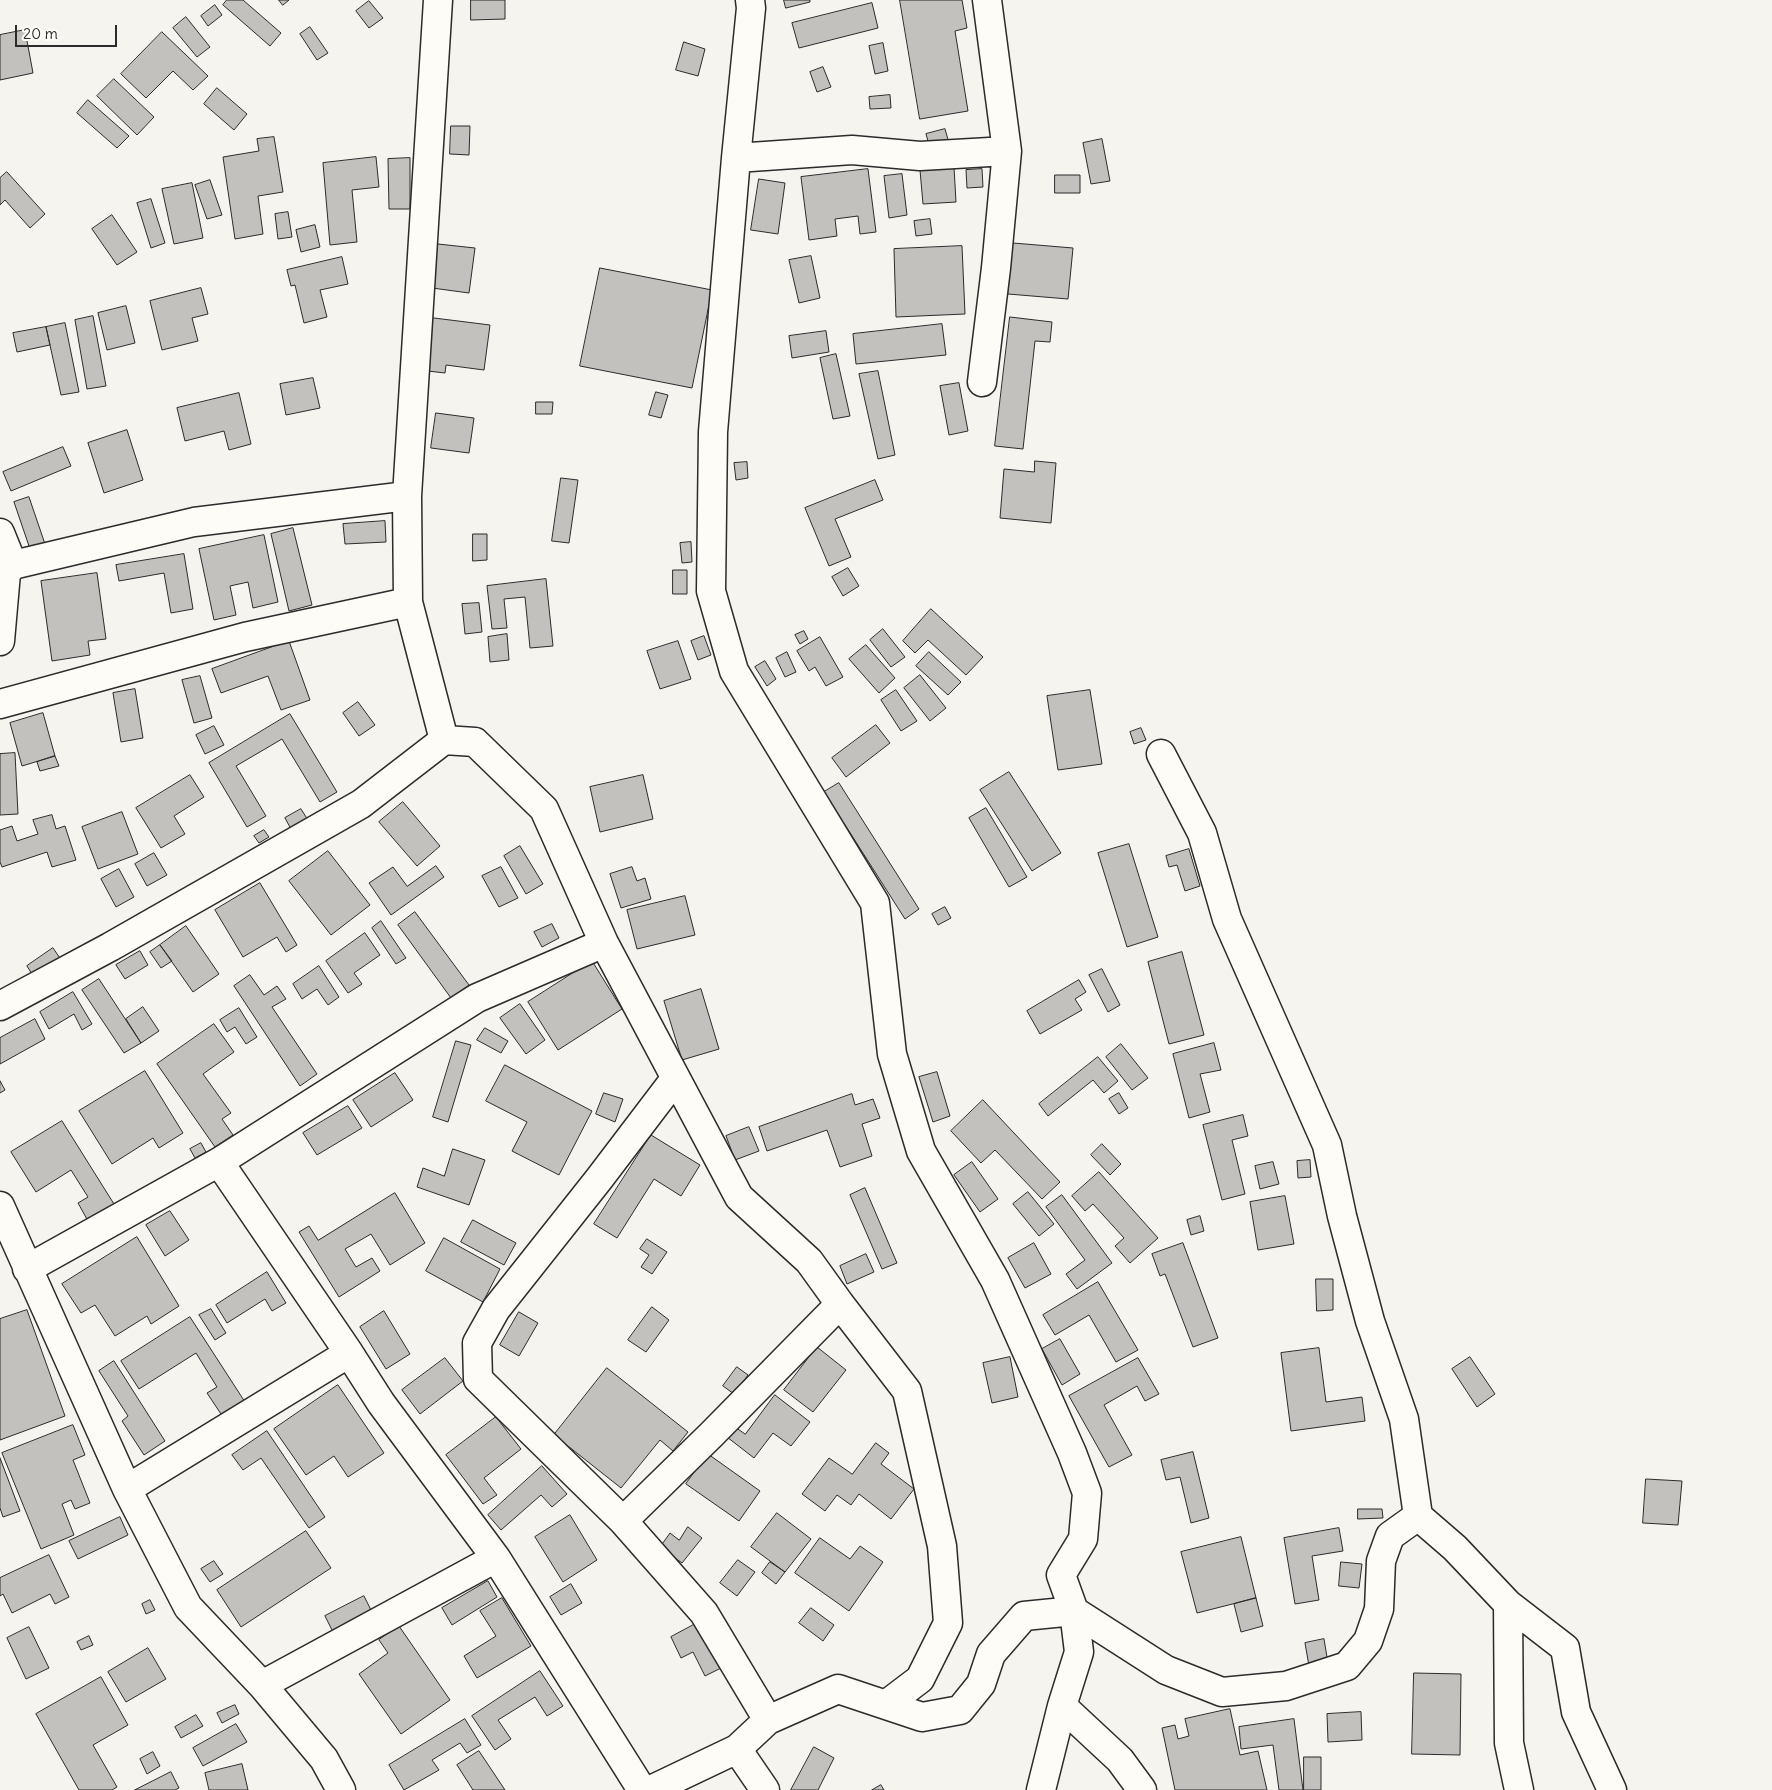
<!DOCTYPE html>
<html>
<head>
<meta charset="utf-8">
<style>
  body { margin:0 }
  #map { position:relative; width:1772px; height:1790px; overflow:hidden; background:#f5f4ef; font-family:Delius,sans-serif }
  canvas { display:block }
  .scale { position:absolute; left:15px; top:25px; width:102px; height:22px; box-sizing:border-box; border:2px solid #2b2b2b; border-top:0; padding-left:6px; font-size:15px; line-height:18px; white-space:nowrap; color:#2b2b2b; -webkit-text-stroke:4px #fdfcf7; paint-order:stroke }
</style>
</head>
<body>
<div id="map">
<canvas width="1772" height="1790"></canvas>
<div class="scale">20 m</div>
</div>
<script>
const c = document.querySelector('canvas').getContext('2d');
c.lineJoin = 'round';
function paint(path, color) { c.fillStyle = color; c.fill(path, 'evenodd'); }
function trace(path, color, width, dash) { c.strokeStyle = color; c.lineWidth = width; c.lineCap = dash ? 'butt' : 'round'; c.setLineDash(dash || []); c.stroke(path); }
const building = new Path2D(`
  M227 0H243L281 33 270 46 223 5Z
  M279 0H289L283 5Z
  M471 0H505V19L471 20Z
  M784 0H810V2L786 8Z
  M900 0H962L967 28 955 31 968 111 920 119Z
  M369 1 383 18 369 28 356 11Z
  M872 3 878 28 799 48 792 23Z
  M215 5 222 15 208 26 201 16Z
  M186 17 210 47 197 57 173 28Z
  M310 27 328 53 317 60 300 34Z
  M25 30 33 73 0 80V35Z
  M162 32 208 76 193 90 173 71 146 98 121 74Z
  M684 42 705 49 698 76 676 70Z
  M883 43 888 71 875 74 869 46Z
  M823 67 831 87 817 92 810 72Z
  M114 79 154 117 137 135 97 96Z
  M217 88 247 114 234 130 204 104Z
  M890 95 891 108 870 109 869 97Z
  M88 100 129 136 117 148 77 113Z
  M451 126H470L469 155 450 154Z
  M945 129 949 143 930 148 926 134Z
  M274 137 283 192 258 196 263 234 235 239 223 157 259 151 257 139Z
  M1102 139 1110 181 1091 184 1083 143Z
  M376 157 379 187 352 190 357 242 330 245 323 163Z
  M410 158V209H389L388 159Z
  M954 167 956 202 923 204 920 170Z
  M868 169 876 232 860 234 858 216 835 219 837 236 809 240 801 177Z
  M982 169 983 187 967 188 966 170Z
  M7 172 45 214 30 228 5 200 0 205V178Z
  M902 174 907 215 889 218 884 176Z
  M1055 175H1080V193H1055Z
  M759 179 785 183 778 234 751 230Z
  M210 180 222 215 207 219 195 185Z
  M192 183 203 238 174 244 162 189Z
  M151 199 165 243 151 248 137 203Z
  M288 212 292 237 278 239 275 214Z
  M112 215 137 252 117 265 92 229Z
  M930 219 932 234 916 236 914 221Z
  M315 225 320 247 301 252 296 230Z
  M1013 243 1073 248 1068 299 1008 294Z
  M438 244 475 248 469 293 432 288Z
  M962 246 965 314 896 317 894 249Z
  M811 256 820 298 799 303 789 260Z
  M342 257 348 284 320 290 327 317 304 323 295 285 291 286 287 270Z
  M600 268 712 290 692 388 580 366Z
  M201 288 208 314 192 318 198 341 162 350 150 301Z
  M126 306 135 343 107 350 98 313Z
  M93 316 106 386 87 389 75 320Z
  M426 317 490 325 484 370 446 365 445 373 419 370Z
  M1010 317 1052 322 1050 342 1035 341 1023 449 995 446Z
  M65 323 79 392 61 395 46 327Z
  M942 324 946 355 856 364 853 334Z
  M46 327 50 345 17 352 13 333Z
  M826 331 829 352 792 358 789 336Z
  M836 354 850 416 833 419 820 358Z
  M878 371 895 455 878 459 859 374Z
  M313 378 320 408 286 415 280 384Z
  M959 383 968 431 949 435 940 386Z
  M656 392 668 395 661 418 649 415Z
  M239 393 251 444 229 450 224 431 185 441 177 408Z
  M536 402H553L552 414H536Z
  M436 413 474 418 469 453 431 448Z
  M127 430 143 480 104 493 88 443Z
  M63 447 71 466 11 491 3 472Z
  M1035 461 1056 463 1051 523 1000 518 1004 469 1034 472Z
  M747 462 748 478 736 480 734 463Z
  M561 478 578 480 569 543 552 541Z
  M875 480 883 500 835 519 851 557 829 566 805 508Z
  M29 497 45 544 30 549 14 502Z
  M385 521 386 542 345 544 343 524Z
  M293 528 312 605 289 611 271 534Z
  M473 534H487V560L473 561Z
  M264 535 278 602 253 608 248 582 230 586 236 615 214 620 199 549Z
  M691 542 692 562 682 563 680 543Z
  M184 554 193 609 171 613 164 573 119 581 116 565Z
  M848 568 859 586 843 596 832 577Z
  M673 570H687V594H673Z
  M97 573 106 639 88 641 90 655 52 661 41 581Z
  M546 579 553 646 530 648 525 597 504 599 507 628 492 629 487 586Z
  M479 603 482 632 465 634 462 604Z
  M931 609 983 657 966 675 928 640 915 653 903 641Z
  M883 629 905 657 891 667 870 640Z
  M804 631 808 639 800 644 795 635Z
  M507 634 509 660 490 662 488 637Z
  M704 636 711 655 698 660 691 641Z
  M820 637 843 677 826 686 815 667 809 671 797 651Z
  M289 641 310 700 281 710 268 676 221 693 212 669Z
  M678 641 691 679 660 689 647 651Z
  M866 645 895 678 879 693 849 659Z
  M787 652 796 672 785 677 776 658Z
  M929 652 961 682 948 695 916 666Z
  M765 661 776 679 767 686 755 667Z
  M920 675 946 708 930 721 904 688Z
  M200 676 212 718 194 723 182 680Z
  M135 689 143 738 121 742 113 693Z
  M896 690 917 721 901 731 881 700Z
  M1090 690 1102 764 1058 770 1047 696Z
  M358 702 375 725 359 736 343 713Z
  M43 713 55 756 22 766 10 723Z
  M290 714 337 792 320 802 282 739 236 766 266 816 247 827 209 763Z
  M876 725 890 743 846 777 832 758Z
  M214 726 224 745 205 754 196 735Z
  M1141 728 1146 740 1134 744 1130 732Z
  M15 753 18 814 0 815V754Z
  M55 756 59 766 40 771 37 762Z
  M1009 772 1061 853 1032 871 980 790Z
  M190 775 204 797 174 816 185 834 161 848 136 808Z
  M643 775 653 819 600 832 590 787Z
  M839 783 919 909 905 919 824 792Z
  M403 802 440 846 417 866 379 822Z
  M986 808 1027 877 1009 887 969 818Z
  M301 809 308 820 291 829 285 818Z
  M122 812 138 854 98 869 82 827Z
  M52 815 56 829 65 826 76 860 52 867 47 852 2 867 0 862V830L12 826 17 841 38 834 33 820Z
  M264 830 269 837 259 843 254 836Z
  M1129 844 1158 937 1127 947 1098 853Z
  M520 846 543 884 526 894 504 856Z
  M1189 849 1200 886 1185 891 1177 865 1169 867 1166 856Z
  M328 851 370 905 331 935 289 881Z
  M154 853 167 875 147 886 135 864Z
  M436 866 444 877 391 915 369 883 393 867 407 886Z
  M501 867 518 898 499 907 482 876Z
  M632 867 637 881 645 878 651 899 621 908 610 874Z
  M119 869 134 897 116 907 101 879Z
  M260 883 297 945 286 952 277 937 243 957 215 910Z
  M685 896 695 935 637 949 627 910Z
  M945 907 951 918 938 925 932 914Z
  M415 912 469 985 451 998 398 925Z
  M381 921 406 958 396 964 372 928Z
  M552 924 559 938 542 947 534 932Z
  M186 926 219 974 193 992 160 945Z
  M365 933 380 955 354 973 362 984 348 993 326 961Z
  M160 945 172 961 161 968 150 952Z
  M53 948 62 961 35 979 27 966Z
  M140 951 148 965 125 979 116 965Z
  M1182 952 1204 1035 1169 1044 1148 962Z
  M592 961 622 1009 558 1050 528 1002Z
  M319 966 339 997 328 1005 317 989 302 999 293 984Z
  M1102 969 1120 1005 1108 1012 1089 975Z
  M250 975 264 995 277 986 286 999 272 1007 317 1074 300 1086 234 986Z
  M99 979 141 1043 124 1053 82 990Z
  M1079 980 1086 992 1075 999 1082 1010 1040 1034 1027 1011Z
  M701 989 719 1049 682 1060 664 1001Z
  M73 992 92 1024 82 1030 74 1014 49 1029 40 1012Z
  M520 1004 545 1040 526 1054 500 1018Z
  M143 1007 159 1031 141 1043 126 1019Z
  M239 1008 257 1037 246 1044 235 1027 227 1032 220 1020Z
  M35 1019 45 1039 0 1064V1038Z
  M214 1024 234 1052 203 1074 231 1113 222 1119 233 1135 215 1147 157 1064Z
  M485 1028 508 1041 501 1053 477 1040Z
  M456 1041 471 1045 448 1122 433 1117Z
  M1214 1043 1221 1070 1200 1074 1210 1112 1189 1118 1173 1054Z
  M1121 1044 1148 1078 1132 1090 1106 1057Z
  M1098 1057 1118 1081 1104 1093 1093 1080 1048 1116 1039 1104Z
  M505 1065 592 1111 559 1175 512 1151 527 1122 486 1101Z
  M145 1071 183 1133 159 1148 153 1138 112 1164 79 1111Z
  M937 1072 950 1116 933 1122 919 1077Z
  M395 1073 413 1100 371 1127 353 1100Z
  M0 1081 5 1090 0 1093Z
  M604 1093 623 1099 615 1122 596 1114Z
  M1119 1093 1128 1108 1119 1114 1109 1099Z
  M852 1094 855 1105 873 1099 880 1118 862 1124 872 1156 840 1167 827 1130 767 1151 759 1127Z
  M983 1100 1060 1182 1042 1199 995 1150 981 1163 951 1131Z
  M348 1106 362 1128 317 1155 303 1133Z
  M1243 1115 1248 1136 1232 1140 1245 1194 1222 1200 1203 1125Z
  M62 1121 114 1204 88 1221 78 1203 88 1197 71 1170 36 1192 11 1152Z
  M749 1127 759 1151 735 1160 726 1136Z
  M651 1135 700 1165 681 1196 654 1179 617 1238 594 1224Z
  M201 1143 206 1152 195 1158 190 1149Z
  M1102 1144 1121 1164 1110 1175 1091 1155Z
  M453 1149 485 1160 469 1205 417 1187 423 1168 444 1176Z
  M1310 1160 1311 1177 1298 1178 1297 1161Z
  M972 1162 998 1199 980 1212 954 1175Z
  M1273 1162 1279 1184 1260 1189 1255 1166Z
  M1099 1172 1158 1238 1130 1263 1115 1246 1124 1238 1093 1204 1085 1211 1072 1196Z
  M865 1188 897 1263 882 1269 850 1195Z
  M1028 1192 1054 1224 1039 1236 1013 1204Z
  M395 1193 425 1243 390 1265 371 1234 345 1249 356 1267 372 1258 380 1271 339 1297 299 1232 309 1226 318 1240Z
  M1062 1195 1112 1263 1077 1289 1066 1274 1085 1260 1046 1207Z
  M1285 1196 1294 1244 1258 1250 1250 1202Z
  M170 1211 189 1240 165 1256 146 1225Z
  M1200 1216 1204 1231 1191 1235 1187 1220Z
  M473 1220 516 1243 504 1265 461 1242Z
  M137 1237 179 1306 151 1324 147 1316 115 1336 95 1305 81 1313 62 1284Z
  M444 1238 500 1269 483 1302 426 1271Z
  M647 1239 667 1252 652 1274 641 1267 649 1255 640 1249Z
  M1034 1243 1051 1274 1025 1288 1008 1258Z
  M1183 1243 1218 1338 1193 1347 1165 1274 1160 1276 1152 1254Z
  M866 1254 874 1272 847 1284 840 1266Z
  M267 1272 286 1303 272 1311 265 1299 227 1323 216 1305Z
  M1316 1279H1333V1310L1317 1311Z
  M1098 1282 1138 1350 1116 1362 1089 1315 1055 1335 1043 1315Z
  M652 1307 669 1320 646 1352 628 1340Z
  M211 1309 226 1333 215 1340 199 1315Z
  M27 1310 65 1416 0 1440V1319Z
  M384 1311 410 1354 386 1369 360 1327Z
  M519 1312 538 1323 519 1356 500 1345Z
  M190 1317 245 1402 223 1417 207 1393 217 1387 196 1353 139 1389 121 1361Z
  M1060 1339 1080 1374 1062 1385 1042 1349Z
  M817 1347 846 1370 813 1412 784 1390Z
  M1319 1348 1326 1402 1362 1397 1365 1421 1291 1431 1281 1353Z
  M1010 1357 1018 1397 992 1403 983 1363Z
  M1470 1357 1495 1394 1477 1407 1452 1369Z
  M445 1358 463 1381 420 1414 402 1390Z
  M1138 1358 1159 1394 1145 1401 1137 1386 1104 1405 1132 1455 1109 1467 1069 1396Z
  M114 1361 165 1441 144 1455 122 1421 128 1416 99 1371Z
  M737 1367 748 1375 734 1394 723 1386Z
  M607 1368 688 1432 673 1451 660 1440 621 1488 554 1435Z
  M338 1385 384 1453 348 1477 334 1456 306 1475 274 1429Z
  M775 1395 810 1422 791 1446 773 1433 754 1458 727 1437 735 1427 745 1434Z
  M496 1417 521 1449 484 1478 497 1495 483 1504 446 1455Z
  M73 1425 85 1455 73 1460 90 1503 75 1509 71 1500 62 1504 74 1535 41 1549 2 1453Z
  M267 1431 325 1517 309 1528 261 1458 243 1470 232 1455Z
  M876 1443 889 1453 881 1464 914 1489 891 1519 859 1494 851 1505 837 1495 825 1511 802 1494 829 1458 852 1474Z
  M1193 1452 1209 1518 1191 1523 1180 1477 1166 1480 1161 1460Z
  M708 1454 760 1491 739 1521 686 1484Z
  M0 1458 20 1511 3 1517 0 1508Z
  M542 1466 567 1494 552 1507 541 1495 501 1530 488 1515Z
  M1646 1479 1682 1481 1678 1525 1643 1523Z
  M1358 1509H1382L1383 1518 1358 1519Z
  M777 1513 811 1539 785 1572 751 1547Z
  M570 1515 597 1560 563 1582 535 1537Z
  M120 1517 128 1535 78 1559 69 1541Z
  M688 1527 702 1538 682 1563 660 1547 670 1533 679 1540Z
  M1339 1528 1343 1551 1312 1556 1319 1600 1295 1604 1284 1538Z
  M306 1531 331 1568 241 1627 217 1590Z
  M1241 1537 1256 1598 1197 1613 1181 1552Z
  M820 1538 850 1559 860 1546 883 1562 849 1611 795 1573Z
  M49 1555 69 1597 55 1604 50 1594 12 1613 3 1594 0 1596V1578Z
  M738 1560 755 1572 737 1596 720 1583Z
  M214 1561 223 1574 210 1582 201 1569Z
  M770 1562 785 1572 776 1584 762 1573Z
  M1341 1562 1362 1564 1359 1588 1339 1586Z
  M488 1581 497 1597 452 1625 442 1608Z
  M571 1584 582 1603 561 1615 550 1597Z
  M364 1596 372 1612 333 1632 325 1616Z
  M502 1598 531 1646 477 1678 464 1656 496 1636 480 1611Z
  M1256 1598 1263 1626 1241 1632 1234 1604Z
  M150 1600 155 1610 146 1614 142 1604Z
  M811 1608 834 1625 823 1641 799 1623Z
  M701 1621 725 1666 705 1676 693 1652 681 1658 671 1637Z
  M399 1626 450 1700 401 1734 359 1674 388 1653 379 1640Z
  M29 1627 49 1668 26 1679 7 1638Z
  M89 1636 93 1645 81 1650 77 1642Z
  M1324 1639 1328 1663 1309 1666 1305 1643Z
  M148 1648 166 1679 126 1702 108 1672Z
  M540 1671 563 1706 547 1716 535 1697 498 1720 511 1739 495 1750 472 1716Z
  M1414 1673 1461 1674 1460 1755 1412 1754Z
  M101 1677 128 1725 93 1745 117 1787 112 1790H79L36 1714Z
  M235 1705 239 1714 222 1723 217 1713Z
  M1230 1709 1240 1755 1258 1751 1267 1790H1175L1162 1728 1175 1725 1178 1739 1189 1736 1185 1719Z
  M1361 1712 1362 1740 1328 1742 1327 1714Z
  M196 1715 203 1726 181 1738 175 1727Z
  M465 1719 481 1745 467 1753 460 1743 432 1760 439 1770 404 1790 389 1765Z
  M1294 1719 1303 1790H1279L1273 1745 1241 1749 1239 1727Z
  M236 1724 247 1742 203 1766 193 1748Z
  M814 1747 834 1758 818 1790H791Z
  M479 1751 505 1790H473L457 1765Z
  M153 1752 160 1766 147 1774 140 1759Z
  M1304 1757H1321V1790H1304Z
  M242 1764 248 1790H209L205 1773Z
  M171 1772 179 1788 175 1790H135Z
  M881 1785 884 1790H872Z`);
const minor = new Path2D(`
  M438 0 407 496 408 602 444 740 475 742 544 809 604 943 739 1197 809 1261 840 1304 907 1391 942 1546 948 1623 920 1679 887 1704
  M750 0 751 8 736 158 713 432 711 591 734 671 875 903 892 1054 921 1151 995 1280 1072 1453 1087 1493 1083 1539 1061 1575 1074 1611 1079 1652 1062 1706 1041 1790
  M736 158 852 150 920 156 1007 151
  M982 382 996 268 1007 151 987 0
  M0 533 13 565 6 573 0 641
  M13 565 194 522 407 496
  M0 704 245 637 408 602
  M1161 754 1202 833 1227 919 1327 1145 1342 1216 1370 1321 1404 1419 1418 1516
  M0 1006 110 947 361 804 444 740
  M675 1079 599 1179 496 1309 477 1343 478 1379 623 1521 704 1613 768 1720
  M219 1162 349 1353 381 1403 496 1558 642 1790
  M0 1206 127 1489 188 1607 262 1685 324 1759 341 1790
  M27 1269 219 1162 477 998 604 943
  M127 1489 349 1353
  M623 1521 712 1434 840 1304
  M1508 1604 1509 1743 1519 1790
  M262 1685 496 1558
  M1062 1706 1120 1760 1142 1790
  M737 1749 765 1790
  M651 1790 737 1749 768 1720 838 1689 922 1717 960 1710 981 1684 991 1654 1024 1616 1074 1611 1166 1670 1222 1692 1286 1686 1347 1666 1368 1641 1379 1609 1381 1561 1390 1536 1418 1516 1455 1548 1508 1604 1565 1648 1576 1712 1612 1790`);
paint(building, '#c2c1be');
trace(building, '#2b2b2b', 1);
trace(minor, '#2b2b2b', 31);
trace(minor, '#fdfcf7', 28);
</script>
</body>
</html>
